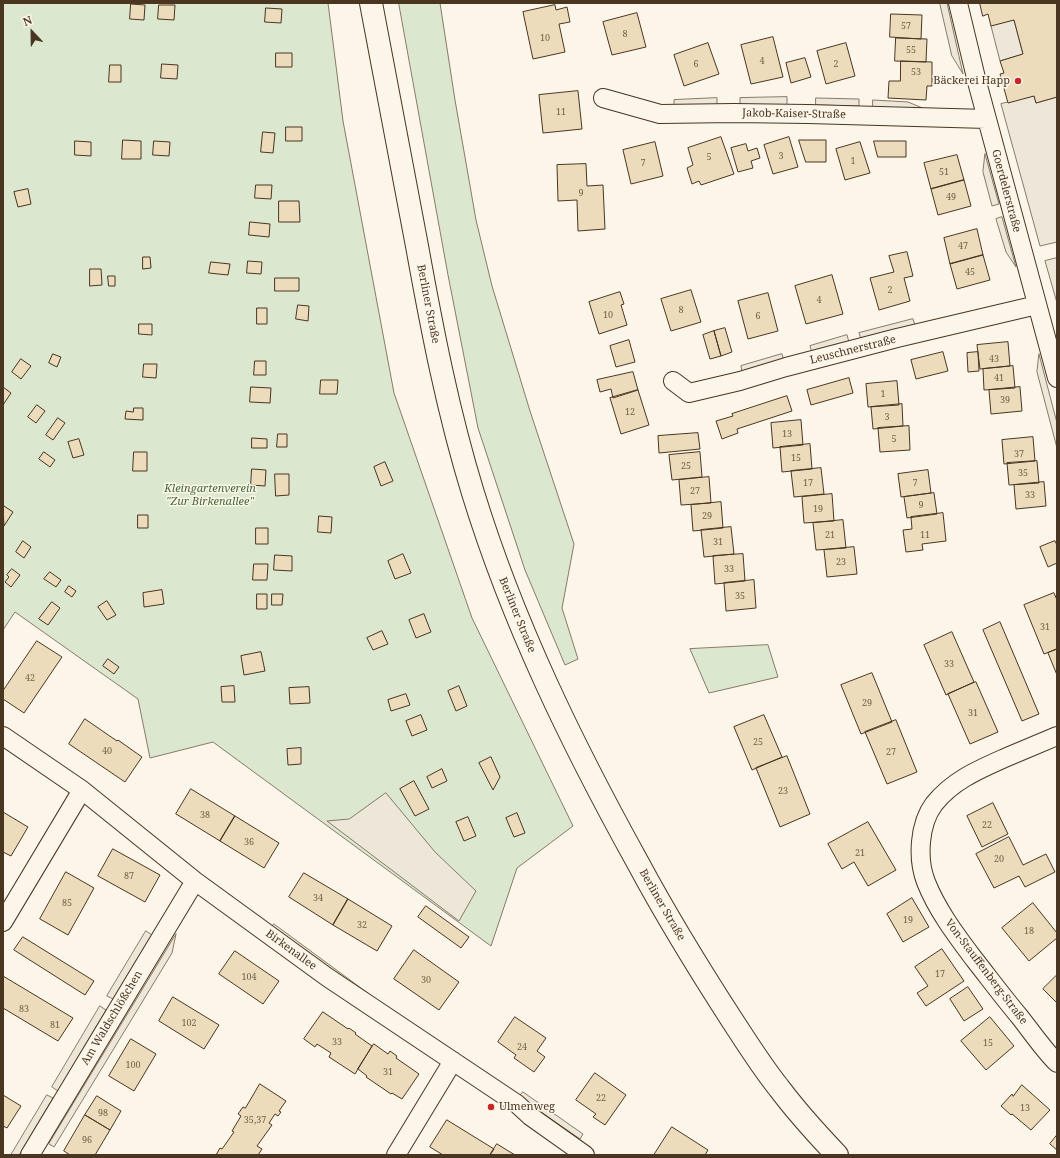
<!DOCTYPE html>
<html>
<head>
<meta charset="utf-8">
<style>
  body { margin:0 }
  #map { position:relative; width:1060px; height:1158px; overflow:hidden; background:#fbf6e9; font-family:"Noto Serif",serif }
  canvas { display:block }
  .frame { position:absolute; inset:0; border:4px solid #4a3520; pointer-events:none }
  .north { position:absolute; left:12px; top:12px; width:40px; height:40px; -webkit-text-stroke:3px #fbf6e9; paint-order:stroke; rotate:338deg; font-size:11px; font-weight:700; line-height:16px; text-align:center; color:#4a3520 }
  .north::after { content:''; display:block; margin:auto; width:14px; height:18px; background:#4a3520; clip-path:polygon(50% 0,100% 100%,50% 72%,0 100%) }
</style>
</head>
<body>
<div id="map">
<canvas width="1060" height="1158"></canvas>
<div class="frame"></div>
<div class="north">N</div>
</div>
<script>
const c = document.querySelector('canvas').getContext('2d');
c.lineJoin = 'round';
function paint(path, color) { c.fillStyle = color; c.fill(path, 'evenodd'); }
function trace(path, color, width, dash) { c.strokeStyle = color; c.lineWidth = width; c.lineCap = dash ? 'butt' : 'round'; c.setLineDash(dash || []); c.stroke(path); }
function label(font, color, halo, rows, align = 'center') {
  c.font = font + ' "Noto Serif",serif'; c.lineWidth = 3; c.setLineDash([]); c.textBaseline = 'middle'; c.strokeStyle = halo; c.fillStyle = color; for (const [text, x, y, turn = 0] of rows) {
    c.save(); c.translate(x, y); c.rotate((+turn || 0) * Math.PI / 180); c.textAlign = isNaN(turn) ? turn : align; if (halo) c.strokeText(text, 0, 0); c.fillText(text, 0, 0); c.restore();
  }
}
const green = new Path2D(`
  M3 3H328L343 121 394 393 472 618 573 826 517 868 491 946 213 742 150 758 138 699 15 612 3 630Z
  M399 3H440L455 100 476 220 492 286 530 411 574 544 562 608 578 659 565 665 525 570 478 428 448 275Z
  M768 645 778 677 709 693 690 649Z`);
const parking = new Path2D(`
  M940 3H947L963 74 952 56Z
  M1014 20 1023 54 1000 61 991 26Z
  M1034 96 1036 103 1057 97V242L1040 246 1001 104Z
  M787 97V105H740V98Z
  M717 98V105L674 107V100Z
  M816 98 859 99V106L816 105Z
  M873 100 908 102 925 109 873 107Z
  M985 154 999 204 992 206 983 172Z
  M1002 217 1016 267 1006 252 996 219Z
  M1057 258V303L1045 261Z
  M913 319 915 325 861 339 859 333Z
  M847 335 849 342 812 353 810 346Z
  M782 354 784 361 742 372 741 366Z
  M1039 354 1057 423V448L1037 372Z
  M386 793 435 852 476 891 459 921 327 821 349 819Z
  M274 924 369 994 270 929Z
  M146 931 152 935 113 999 107 996Z
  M176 934 172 953 54 1147 49 1144Z
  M100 1006 106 1010 58 1091 52 1087Z
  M523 1092 583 1134 580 1139 519 1097Z
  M47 1095 53 1098 19 1155H11Z`);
const building = new Path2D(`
  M980 3H1057V97L1036 103 1034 96 1008 103 1000 74 1004 73 1000 61 1023 54 1014 20 991 26 988 14 983 16Z
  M131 4 145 5 144 20 130 19Z
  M159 5H175L174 20 158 19Z
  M555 5 556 10 567 7 570 22 559 24 565 52 533 59 523 12Z
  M266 8 282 9 281 23 265 22Z
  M637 13 646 47 612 55 603 22Z
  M891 14 922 15 921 39 890 37Z
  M773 37 783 77 751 84 741 45Z
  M896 38 927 39 926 62 895 61Z
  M708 43 719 74 684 86 674 55Z
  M846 43 855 76 826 84 817 51Z
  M276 53H292V67H276Z
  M805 58 811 77 791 83 786 63Z
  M901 61 932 62V86H927L926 100 888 98 889 81H900Z
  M162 64 178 65 177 79 161 78Z
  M110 65H121V82H109Z
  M578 91 582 129 543 133 539 95Z
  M286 127H302V141H286Z
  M263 132 275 133 273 153 261 152Z
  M721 137 734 174 701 185 699 181 692 184 687 168 693 165 688 148Z
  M789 137 798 167 773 174 764 145Z
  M123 140 141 141V159H122Z
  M799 140H826V162H806Z
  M75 141 91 142V156L75 155Z
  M154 141 170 142 169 156 153 155Z
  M874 141H906V157H878Z
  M655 142 663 176 631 184 623 150Z
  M860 142 870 173 845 180 836 149Z
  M746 144 748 151 757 148 760 158 751 161 753 168 738 172 731 148Z
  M957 155 964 180 931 189 924 163Z
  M586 164 587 186 603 185 605 229 578 231 577 200 558 201 557 165Z
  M964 180 971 206 938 215 931 189Z
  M256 185H272L271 199 255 198Z
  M28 189 31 204 18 207 14 192Z
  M279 201H299L300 222H279Z
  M250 222 270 224 269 237 249 235Z
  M977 229 983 255 950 264 944 238Z
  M907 252 913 276 904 278 910 301 879 310 870 278 894 272 889 256Z
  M983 255 990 280 957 289 950 264Z
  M143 257H150L151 268 143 269Z
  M248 261 262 262 261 274 247 273Z
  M211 262 230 264 228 275 209 273Z
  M90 269H101L102 285 90 286Z
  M832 275 843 314 806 324 795 286Z
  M108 276H115V286H109Z
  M275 278H299V291H275Z
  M691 290 701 322 671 331 661 299Z
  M620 292 624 304 621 305 627 325 599 334 589 302Z
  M768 293 778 331 748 339 738 301Z
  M298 305 309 306 308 321 296 319Z
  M257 308H267V324H257Z
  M139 324H152V335L139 334Z
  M725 328 732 352 721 356 714 331Z
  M714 331 721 356 710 359 703 335Z
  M629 340 635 362 616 367 610 346Z
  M1008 342 1010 366 980 369 977 345Z
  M943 352 948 371 916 379 911 360Z
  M978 352 979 371 968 372 967 353Z
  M53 354 61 357 57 367 49 363Z
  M21 359 31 366 21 379 12 372Z
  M255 361H266V375H254Z
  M144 364H157L156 378 143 377Z
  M1013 366 1015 388 984 390 983 369Z
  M633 372 638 390 613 398 611 389 600 392 597 380Z
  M849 378 853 393 811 405 807 390Z
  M321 380H338L337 394H320Z
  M897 381 899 405 868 407 866 384Z
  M3 387 11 393 3 405Z
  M251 387 271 388 270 403 250 402Z
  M1020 387 1022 411 991 414 989 390Z
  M638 390 649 425 621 434 610 398Z
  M787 396 792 411 737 429 738 433 722 439 716 421 733 416 732 414Z
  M902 404 903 426 873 429 871 407Z
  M37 405 45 411 36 423 28 417Z
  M134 408H143V420L125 419 126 411 133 412Z
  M58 418 65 423 53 440 46 435Z
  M801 420 803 445 773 448 771 423Z
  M909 426 910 450 880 452 878 428Z
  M698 433 700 449 659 453 658 436Z
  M278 434H287V447H277Z
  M1033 437 1035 461 1004 464 1002 440Z
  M252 438 267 439V448H252Z
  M79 439 84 455 73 458 68 442Z
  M810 444 812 469 782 472 780 447Z
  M44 452 55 460 50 467 39 459Z
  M134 452H147V471H133Z
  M700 452 702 477 672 480 669 455Z
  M1037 461 1039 483 1009 485 1007 463Z
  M385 462 393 481 381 486 374 467Z
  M821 468 824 494 794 497 791 471Z
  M252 469 266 470 265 486 251 485Z
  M928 470 931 493 901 497 898 474Z
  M275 474H289V495L276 496Z
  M709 477 711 503 681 505 679 480Z
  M1044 482 1046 506 1016 509 1014 485Z
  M934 493 937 514 907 518 904 497Z
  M832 494 834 521 804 523 802 497Z
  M721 502 723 528 693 531 691 505Z
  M4 506 13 512 4 526 3 508Z
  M943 513 946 541 922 544 923 550 906 552 903 530 912 529 911 517Z
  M138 515H148V528H138Z
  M319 516 332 517 331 533 318 532Z
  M843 520 846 548 816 550 813 523Z
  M731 527 734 554 704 557 701 530Z
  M256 528H268V544H256Z
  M23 541 31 547 24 558 16 552Z
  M1055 541 1057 545V563L1048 567 1040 547Z
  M854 547 857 574 827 577 824 550Z
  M403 554 411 573 395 579 388 561Z
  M743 554 745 581 715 584 713 556Z
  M275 555 292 556V571L274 570Z
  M254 564H268L267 580H253Z
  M12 569 20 575 11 587 5 582 9 577 7 575Z
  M50 572 61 580 56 587 44 579Z
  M754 580 756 608 726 611 724 583Z
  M69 586 76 591 72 597 65 592Z
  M162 590 164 604 144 607 143 593Z
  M1054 593 1057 600V649L1044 654 1024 605Z
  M257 594H267V609H257Z
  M272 594H283L282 605H272Z
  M107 601 116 615 107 620 98 607Z
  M52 602 60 608 48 625 39 619Z
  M424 614 431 632 416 638 409 620Z
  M1000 622 1039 714 1022 721 983 630Z
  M382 631 388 644 373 650 367 638Z
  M952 632 974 682 946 695 924 645Z
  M37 641 62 657 24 713 3 699V691Z
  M1057 649V675L1048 653Z
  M261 652 265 671 244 675 241 656Z
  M108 659 119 667 114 674 103 666Z
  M872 673 892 722 861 734 841 685Z
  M976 682 998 732 970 744 948 694Z
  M234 686 235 702H222L221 687Z
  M459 686 467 706 456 711 448 691Z
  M309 687 310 703 290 704 289 688Z
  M406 694 410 705 391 711 388 700Z
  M421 715 427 730 412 736 406 721Z
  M764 715 782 757 752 770 734 727Z
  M85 719 117 741 118 740 142 757 125 782 69 744Z
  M896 720 917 772 887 784 865 732Z
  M301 748V764L288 765 287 749Z
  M787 756 810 814 780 827 756 768Z
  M491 757 500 777 493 790 479 763Z
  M442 769 447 781 432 788 427 777Z
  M414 781 429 809 415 816 400 789Z
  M191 789 235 816 220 841 176 814Z
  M993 803 1008 834 982 847 967 816Z
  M3 812 28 827 11 856 3 852Z
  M517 813 525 833 514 837 506 818Z
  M235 816 279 843 264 868 220 841Z
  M468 817 476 836 464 841 456 822Z
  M868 822 896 870 868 886 854 862 842 869 828 844Z
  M1009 837 1023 865 1046 854 1055 872 1025 887 1019 876 994 888 976 854Z
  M113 849 160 875 145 902 98 876Z
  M66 872 94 888 68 935 40 919Z
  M304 873 348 899 333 925 289 897Z
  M912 898 929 927 903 942 887 914Z
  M348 899 392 926 377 951 333 925Z
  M1033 903 1057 933V938L1029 961 1002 928Z
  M426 906 469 937 461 948 418 917Z
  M23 937 94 981 85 995 14 950Z
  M942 949 964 981 926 1006 917 993 928 986 915 967Z
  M414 950 459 982 439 1010 394 979Z
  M235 951 279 981 263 1004 219 974Z
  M1057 975V1003L1043 989Z
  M3 976 73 1018 58 1041 3 1008Z
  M968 987 983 1009 964 1021 950 999Z
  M173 997 219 1025 204 1049 159 1021Z
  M323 1012 348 1029 349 1028 356 1033 355 1034 372 1046 355 1074 329 1057 331 1053 317 1044 315 1047 304 1039Z
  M515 1017 546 1038 537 1051 545 1057 534 1072 514 1058 516 1055 498 1042Z
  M990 1017 1014 1046 986 1070 961 1041Z
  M131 1039 156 1054 134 1091 109 1076Z
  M374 1044 388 1054 390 1051 397 1056 396 1058 419 1074 402 1099 392 1093 391 1094 366 1077 367 1076 358 1069Z
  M595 1073 626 1095 605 1125 593 1117 596 1114 576 1100Z
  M260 1084 286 1101 279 1111 281 1112 278 1116 275 1114 269 1123 272 1125 257 1146 262 1149 258 1155H216L220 1148 222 1149 234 1132 232 1131 241 1116 238 1114 243 1107 245 1108Z
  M1022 1085 1050 1110 1031 1130 1012 1114 1011 1115 1001 1106 1012 1094 1013 1096Z
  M3 1095 21 1106 7 1128 3 1126Z
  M97 1096 121 1111 110 1130 85 1115Z
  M85 1115 110 1130 95 1155H70L64 1151Z
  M447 1120 494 1149 490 1155H443L430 1147Z
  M672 1127 708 1150 705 1155H654Z
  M1057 1135V1150L1050 1144Z
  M497 1144 515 1155H490Z`);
const minor = new Path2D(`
  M958 3 977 82 1057 378
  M603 98 660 114 734 113 808 114 987 119
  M673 381 689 393 740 381 786 367 897 338 1037 305
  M3 736 82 790 195 881 327 977 517 1104 530 1116 585 1155
  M1057 736C1040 743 1024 750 1007 757 980 769 953 780 934 804 919 824 917 859 926 882 937 910 956 935 974 959 989 978 1003 997 1019 1016 1031 1031 1043 1049 1057 1063
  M3 922 82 790
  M30 1155 195 881
  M396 1155 453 1061`);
const trunk = new Path2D(`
  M371 3C386 84 401 165 417 246 432 329 448 412 473 493 513 623 572 744 638 863 667 917 699 969 732 1020 747 1043 762 1067 779 1088 797 1112 817 1134 837 1155`);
const markers = [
  [1018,81,4,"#c62828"],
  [491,1107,4,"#c62828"]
];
const numberNames = [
  ["57",906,26],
  ["8",625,34],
  ["10",545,38],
  ["55",911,50],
  ["4",762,61],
  ["6",696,64],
  ["2",836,64],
  ["53",916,72],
  ["11",561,112],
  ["3",781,156],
  ["5",709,157],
  ["1",853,161],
  ["7",643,163],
  ["51",944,172],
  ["9",581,193],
  ["49",951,197],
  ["47",963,246],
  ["45",970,272],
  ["2",890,290],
  ["4",819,300],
  ["8",681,310],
  ["10",608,315],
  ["6",758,316],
  ["43",994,359],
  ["41",999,378],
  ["1",883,394],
  ["39",1005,400],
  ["12",630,412],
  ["3",887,417],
  ["13",787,434],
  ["5",894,439],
  ["37",1019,454],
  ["15",796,458],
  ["25",686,466],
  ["35",1023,473],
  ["17",808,483],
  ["7",915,483],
  ["27",695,491],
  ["33",1030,495],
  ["9",921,505],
  ["19",818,509],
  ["29",707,516],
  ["21",830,535],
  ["11",925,535],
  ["31",718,542],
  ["23",841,562],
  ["33",729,569],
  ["35",740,596],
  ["31",1045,627],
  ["33",949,664],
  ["42",30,678],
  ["29",867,703],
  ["31",973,713],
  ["25",758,742],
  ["40",107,751],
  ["27",891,752],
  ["23",783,791],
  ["38",205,815],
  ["22",987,825],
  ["36",249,842],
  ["21",860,853],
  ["20",999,859],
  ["87",129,876],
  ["34",318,898],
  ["85",67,903],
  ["19",908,920],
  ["32",362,925],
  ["18",1029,931],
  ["17",940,974],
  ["104",249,977],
  ["30",426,980],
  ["83",24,1009],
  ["102",189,1023],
  ["81",55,1025],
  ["33",337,1042],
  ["15",988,1043],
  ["24",522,1047],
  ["100",133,1065],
  ["31",388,1072],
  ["22",601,1098],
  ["13",1025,1108],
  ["98",103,1113],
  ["35,37",255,1120],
  ["96",87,1140]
];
const poiNames = [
  ["Bäckerei Happ",1010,81],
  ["Ulmenweg",499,1107,"left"]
];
const streetNames = [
  ["Jakob-Kaiser-Straße",794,114,1],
  ["Goerdelerstraße",1006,191,75],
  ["Berliner Straße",428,304,79],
  ["Leuschnerstraße",853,350,-14],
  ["Berliner Straße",517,615,68],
  ["Berliner Straße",662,905,60],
  ["Birkenallee",291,950,36],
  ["Von-Stauffenberg-Straße",986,972,53],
  ["Am Waldschlößchen",112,1018,-59]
];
const parkNames = [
  ["Kleingartenverein",210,489],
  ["\"Zur Birkenallee\"",210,502]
];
paint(green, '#dce7d0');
trace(green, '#887966', 1);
paint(parking, '#ede7d9');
trace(parking, '#887966', 1);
paint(building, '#ecdcbc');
trace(building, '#4a3520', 1);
trace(minor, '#4a3520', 20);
trace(trunk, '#4a3520', 24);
trace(minor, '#fbf6e9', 18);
trace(trunk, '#fbf6e9', 22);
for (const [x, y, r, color] of markers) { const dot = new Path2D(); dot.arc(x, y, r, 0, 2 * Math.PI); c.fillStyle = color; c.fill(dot); trace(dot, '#fbf6e9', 1.5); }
label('9px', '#725f47', null, numberNames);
label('11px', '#4a3520', '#fbf6e9', poiNames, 'right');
label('11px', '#4a3520', '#fbf6e9', streetNames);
label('italic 11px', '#436837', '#fbf6e9', parkNames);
</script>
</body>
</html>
